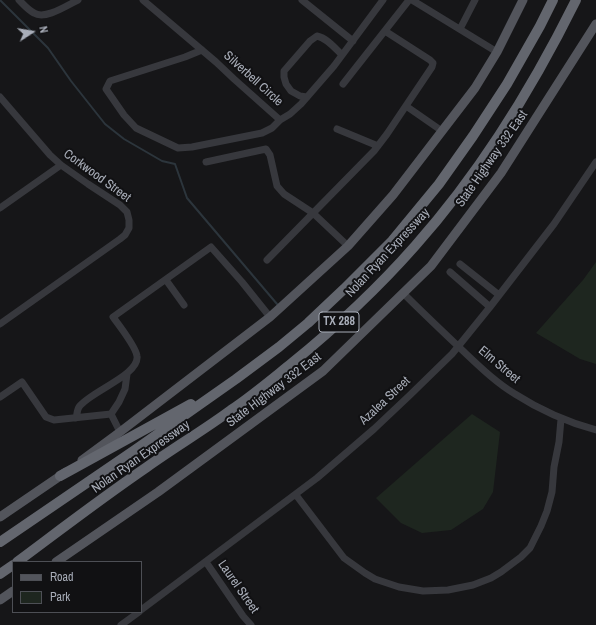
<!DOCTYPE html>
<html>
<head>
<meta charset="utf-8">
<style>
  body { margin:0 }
  #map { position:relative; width:596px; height:625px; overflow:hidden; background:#161618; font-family:"Archivo Narrow",sans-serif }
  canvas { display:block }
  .legend { position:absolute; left:12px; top:561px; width:130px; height:52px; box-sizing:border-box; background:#111113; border:1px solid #4d4f55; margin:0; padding:5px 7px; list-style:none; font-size:12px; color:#a8adb8 }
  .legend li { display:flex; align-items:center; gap:8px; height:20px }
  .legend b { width:20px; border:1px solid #4d4f55 }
  .north { position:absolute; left:12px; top:12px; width:40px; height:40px; -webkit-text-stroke:3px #111113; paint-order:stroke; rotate:78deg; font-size:11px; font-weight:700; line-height:16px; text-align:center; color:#a8adb8 }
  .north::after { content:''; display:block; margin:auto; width:14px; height:18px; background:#a8adb8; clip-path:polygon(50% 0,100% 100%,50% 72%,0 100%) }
</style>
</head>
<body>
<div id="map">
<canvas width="596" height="625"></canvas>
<ul class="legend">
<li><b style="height:5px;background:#53555c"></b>Road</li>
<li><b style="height:11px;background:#1e261f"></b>Park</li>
</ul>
<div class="north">N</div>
</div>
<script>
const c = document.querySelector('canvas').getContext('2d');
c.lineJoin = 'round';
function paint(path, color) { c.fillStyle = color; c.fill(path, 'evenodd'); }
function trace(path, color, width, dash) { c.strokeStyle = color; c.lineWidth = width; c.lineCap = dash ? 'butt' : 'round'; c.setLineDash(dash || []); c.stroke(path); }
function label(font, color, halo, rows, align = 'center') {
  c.font = font + ' "Archivo Narrow",sans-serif'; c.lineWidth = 4; c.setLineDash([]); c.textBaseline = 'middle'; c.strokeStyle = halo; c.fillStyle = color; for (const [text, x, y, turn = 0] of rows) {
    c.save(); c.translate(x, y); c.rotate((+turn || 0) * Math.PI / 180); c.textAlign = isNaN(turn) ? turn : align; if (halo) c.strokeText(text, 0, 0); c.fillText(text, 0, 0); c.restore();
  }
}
const green = new Path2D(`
  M596 262V364L580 359 536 333 583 280Z
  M472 414 500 432 493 492 483 509 451 530 422 533 401 523 376 498Z`);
const stream = new Path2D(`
  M0 0 48 48 71 81 105 124 124 139 162 161 175 164 187 198 277 304`);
const minor = new Path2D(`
  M19 0C24 5 28 10 34 13 45 20 66 6 78 0
  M143 0 216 62 234 79 280 120
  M302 0 353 41
  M412 0 497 52
  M460 29 475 0
  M202 50 185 57 110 81 106 89 124 115 136 128 178 148 192 147 262 133 272 128 280 120 290 114 301 104 334 66 383 0
  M343 84 409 0
  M0 97 50 155 61 165 88 184 120 205 127 212 129 220V228L125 235 120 239 0 324
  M307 97 300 96 291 91 286 84 284 77V71L310 41 317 36C327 38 335 48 342 55
  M406 106 442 131
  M337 129 378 146
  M206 162 266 149 270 155 277 186 284 194 313 213 348 246
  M0 208 61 165
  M267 260 374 151 387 134 432 67 433 63 430 60 385 31
  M460 264 499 295
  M450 272 490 307
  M166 280 184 305
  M403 293C422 312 441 330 461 349 478 365 495 382 515 394 540 410 567 422 596 430
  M0 397 22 382 46 417 54 420 111 414 119 402 125 389 127 374
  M111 414 120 432
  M76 418C77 415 77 410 79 407 89 392 140 375 137 356 136 347 119 325 113 317L211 247 242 282 270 317
  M296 495 344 558 365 573 375 579 399 587 423 591 448 590 473 585 491 578 501 572 521 557 530 548 541 526 547 511 552 492 554 467 559 442 561 419
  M206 562 243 616 251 625
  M141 610 317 478 374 429 410 395 452 354 490 307 554 224 596 162
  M121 625 139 612`);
const major = new Path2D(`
  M82 460 120 432 270 317 348 246 393 195 475 88 497 52 523 0
  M0 517 66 472
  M56 562 158 492 323 371 431 266 501 173 596 24
  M0 600 13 591`);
const highway = new Path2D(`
  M60 476 191 404
  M0 542 135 450 236 379 279 347 308 323 344 289 392 241 439 184 473 136 507 84 540 26 553 0
  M17 562C60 530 103 497 147 467 175 447 204 430 231 410 252 396 272 379 292 363 335 328 378 288 415 246 479 174 533 87 576 0
  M0 574 13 565`);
const shields = [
  [339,322,40]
];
const shieldNames = [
  ["TX 288",339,322]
];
const streetNames = [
  ["Silverbell Circle",253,79,42],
  ["State Highway 332 East",492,159,-55],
  ["Corkwood Street",97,176,36],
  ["Nolan Ryan Expressway",388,253,-47],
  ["Elm Street",499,365,40],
  ["State Highway 332 East",274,390,-37],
  ["Azalea Street",385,401,-43],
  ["Nolan Ryan Expressway",141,457,-35],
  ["Laurel Street",238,587,55]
];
paint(green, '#1e261f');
trace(stream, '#2c353c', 2);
trace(minor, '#37383d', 7);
trace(major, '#53555c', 9);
trace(highway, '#63666e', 10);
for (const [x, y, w] of shields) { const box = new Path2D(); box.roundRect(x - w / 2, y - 10, w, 20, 3); c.fillStyle = '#111113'; c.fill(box); trace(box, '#a8adb8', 1); }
label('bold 12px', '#a8adb8', null, shieldNames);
label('13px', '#a8adb8', '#111113', streetNames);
</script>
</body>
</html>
